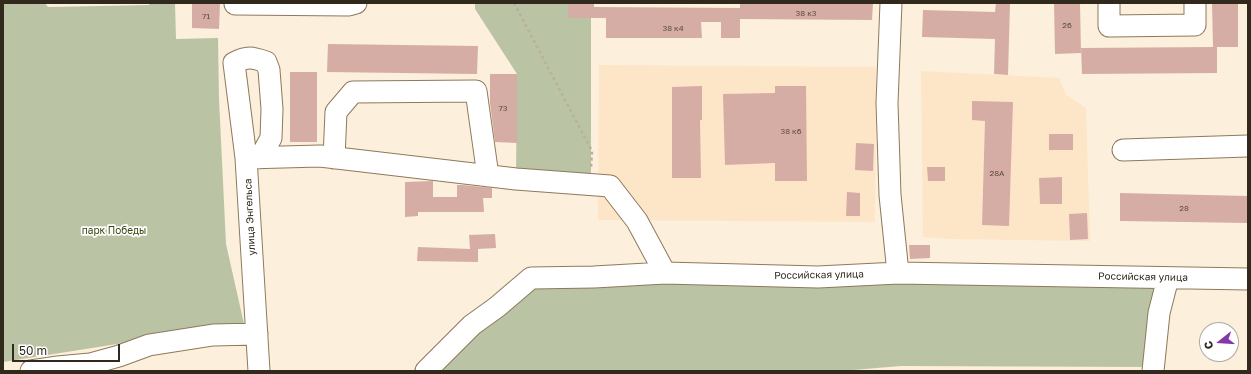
<!DOCTYPE html>
<html>
<head>
<meta charset="utf-8">
<style>
  body { margin:0 }
  #map { position:relative; width:1251px; height:374px; overflow:hidden; background:#fcefdb; font-family:"Golos Text",sans-serif }
  canvas { display:block }
  .frame { position:absolute; inset:0; border:4px solid #31291c; pointer-events:none }
  .north { position:absolute; left:1199px; top:322px; width:40px; height:40px; box-sizing:border-box; background:#fff; border:1px solid #ada9a4; border-radius:50%; rotate:253deg; font-size:11px; font-weight:700; line-height:16px; text-align:center; color:#31291c }
  .north::after { content:''; display:block; margin:auto; width:14px; height:18px; background:#8638a8; clip-path:polygon(50% 0,100% 100%,50% 72%,0 100%) }
  .scale { position:absolute; left:12px; top:344px; width:108px; height:18px; box-sizing:border-box; border:2px solid #31291c; border-top:0; padding-left:5px; font-size:12px; line-height:14px; white-space:nowrap; color:#31291c; -webkit-text-stroke:3px #fff; paint-order:stroke }
</style>
</head>
<body>
<div id="map">
<canvas width="1251" height="374"></canvas>
<div class="frame"></div>
<div class="north">С</div>
<div class="scale">50 m</div>
</div>
<script>
const c = document.querySelector('canvas').getContext('2d');
c.lineJoin = 'round';
function paint(path, color) { c.fillStyle = color; c.fill(path, 'evenodd'); }
function trace(path, color, width, dash) { c.strokeStyle = color; c.lineWidth = width; c.lineCap = dash ? 'butt' : 'round'; c.setLineDash(dash || []); c.stroke(path); }
function label(font, color, halo, rows, align = 'center') {
  c.font = font + ' "Golos Text",sans-serif'; c.lineWidth = 3.5; c.setLineDash([]); c.textBaseline = 'middle'; c.strokeStyle = halo; c.fillStyle = color; for (const [text, x, y, turn = 0] of rows) {
    c.save(); c.translate(x, y); c.rotate((+turn || 0) * Math.PI / 180); c.textAlign = isNaN(turn) ? turn : align; if (halo) c.strokeText(text, 0, 0); c.fillText(text, 0, 0); c.restore();
  }
}
const built = new Path2D(`
  M599 65 876 67 875 222 598 220Z
  M921 71 1059 78 1066 95 1086 108 1090 241 950 239 923 237Z`);
const green = new Path2D(`
  M3 3H45L48 7 149 5V3H175L176 39 218 38 219 99 226 244 244 324 3 362Z
  M475 3H568L569 18H591V185L516 179 517 74 475 9Z
  M531 278H1168L1153 367 901 366 841 371H426Z`);
const building = new Path2D(`
  M192 3H220L219 29 192 28Z
  M568 3H594V7L740 8V3H873L872 20 740 19V38H721V22H701L702 38H606V18H568Z
  M996 3H1010L1008 75 994 74 995 39 922 37 923 10 995 12Z
  M1054 3H1080L1081 53 1055 54Z
  M1212 3H1238V47H1217V73L1082 74 1081 48 1213 47Z
  M328 44 478 46 477 74 327 72Z
  M290 72H317V142H290Z
  M490 74H517V143L495 142 490 103Z
  M702 86V120H700L701 178H672V87Z
  M775 86H806L807 181H775V163L725 165 723 94 775 93Z
  M972 101 1013 102 1009 226 982 225 985 121 972 120Z
  M1049 134H1073V150H1049Z
  M856 143 874 144 873 171 855 170Z
  M927 167H945V181H928Z
  M1062 177V204H1040L1039 178Z
  M433 181V197H457V185H463L492 188V198H483L484 212H418V216L405 217V182Z
  M847 192 860 193V216H846Z
  M1120 193 1248 196V223L1120 221Z
  M1087 213 1088 239 1070 240 1069 214Z
  M495 234 496 248 477 249H478V262L417 261 418 247 470 249 469 235Z
  M909 245H930V258L910 259Z`);
const path = new Path2D(`
  M514 3 592 151 591 168`);
const minor = new Path2D(`
  M891 3 887 103 890 195 898 273
  M1109 3V26L1195 25V3
  M235 4 349 5 356 3
  M1123 150 1248 146
  M246 158 320 156 516 179 610 186 637 221 665 273
  M334 158 336 112 353 92 476 91 488 176
  M31 371 58 367 90 364 119 356 149 345 213 335 257 334
  M259 371 246 158 234 63C247 56 252 57 266 62L269 70 272 109 271 138 260 158
  M426 371 472 325 497 307 531 278 594 277 665 273 818 277 898 273 1248 279
  M1153 371 1159 313 1168 278`);
const numberNames = [
  ["38 к3",806,13],
  ["71",206,16],
  ["26",1067,25],
  ["38 к4",673,28],
  ["73",503,108],
  ["38 к6",791,131],
  ["28А",997,173],
  ["28",1184,208]
];
const streetNames = [
  ["улица Энгельса",250,217,-93],
  ["Российская улица",819,275,-1],
  ["Российская улица",1143,277,1]
];
const parkNames = [
  ["парк Победы",114,231]
];
paint(built, '#fce6c7');
paint(green, '#bac4a5');
paint(building, '#d6ada5');
trace(minor, '#8e795c', 23);
trace(path, '#bbaf9e', 2.5, [3, 3]);
trace(minor, '#fff', 21);
label('8px', '#5a4a3e', null, numberNames);
label('10px', '#31291c', '#fff', streetNames);
label('10px', '#38450d', '#fff', parkNames);
</script>
</body>
</html>
